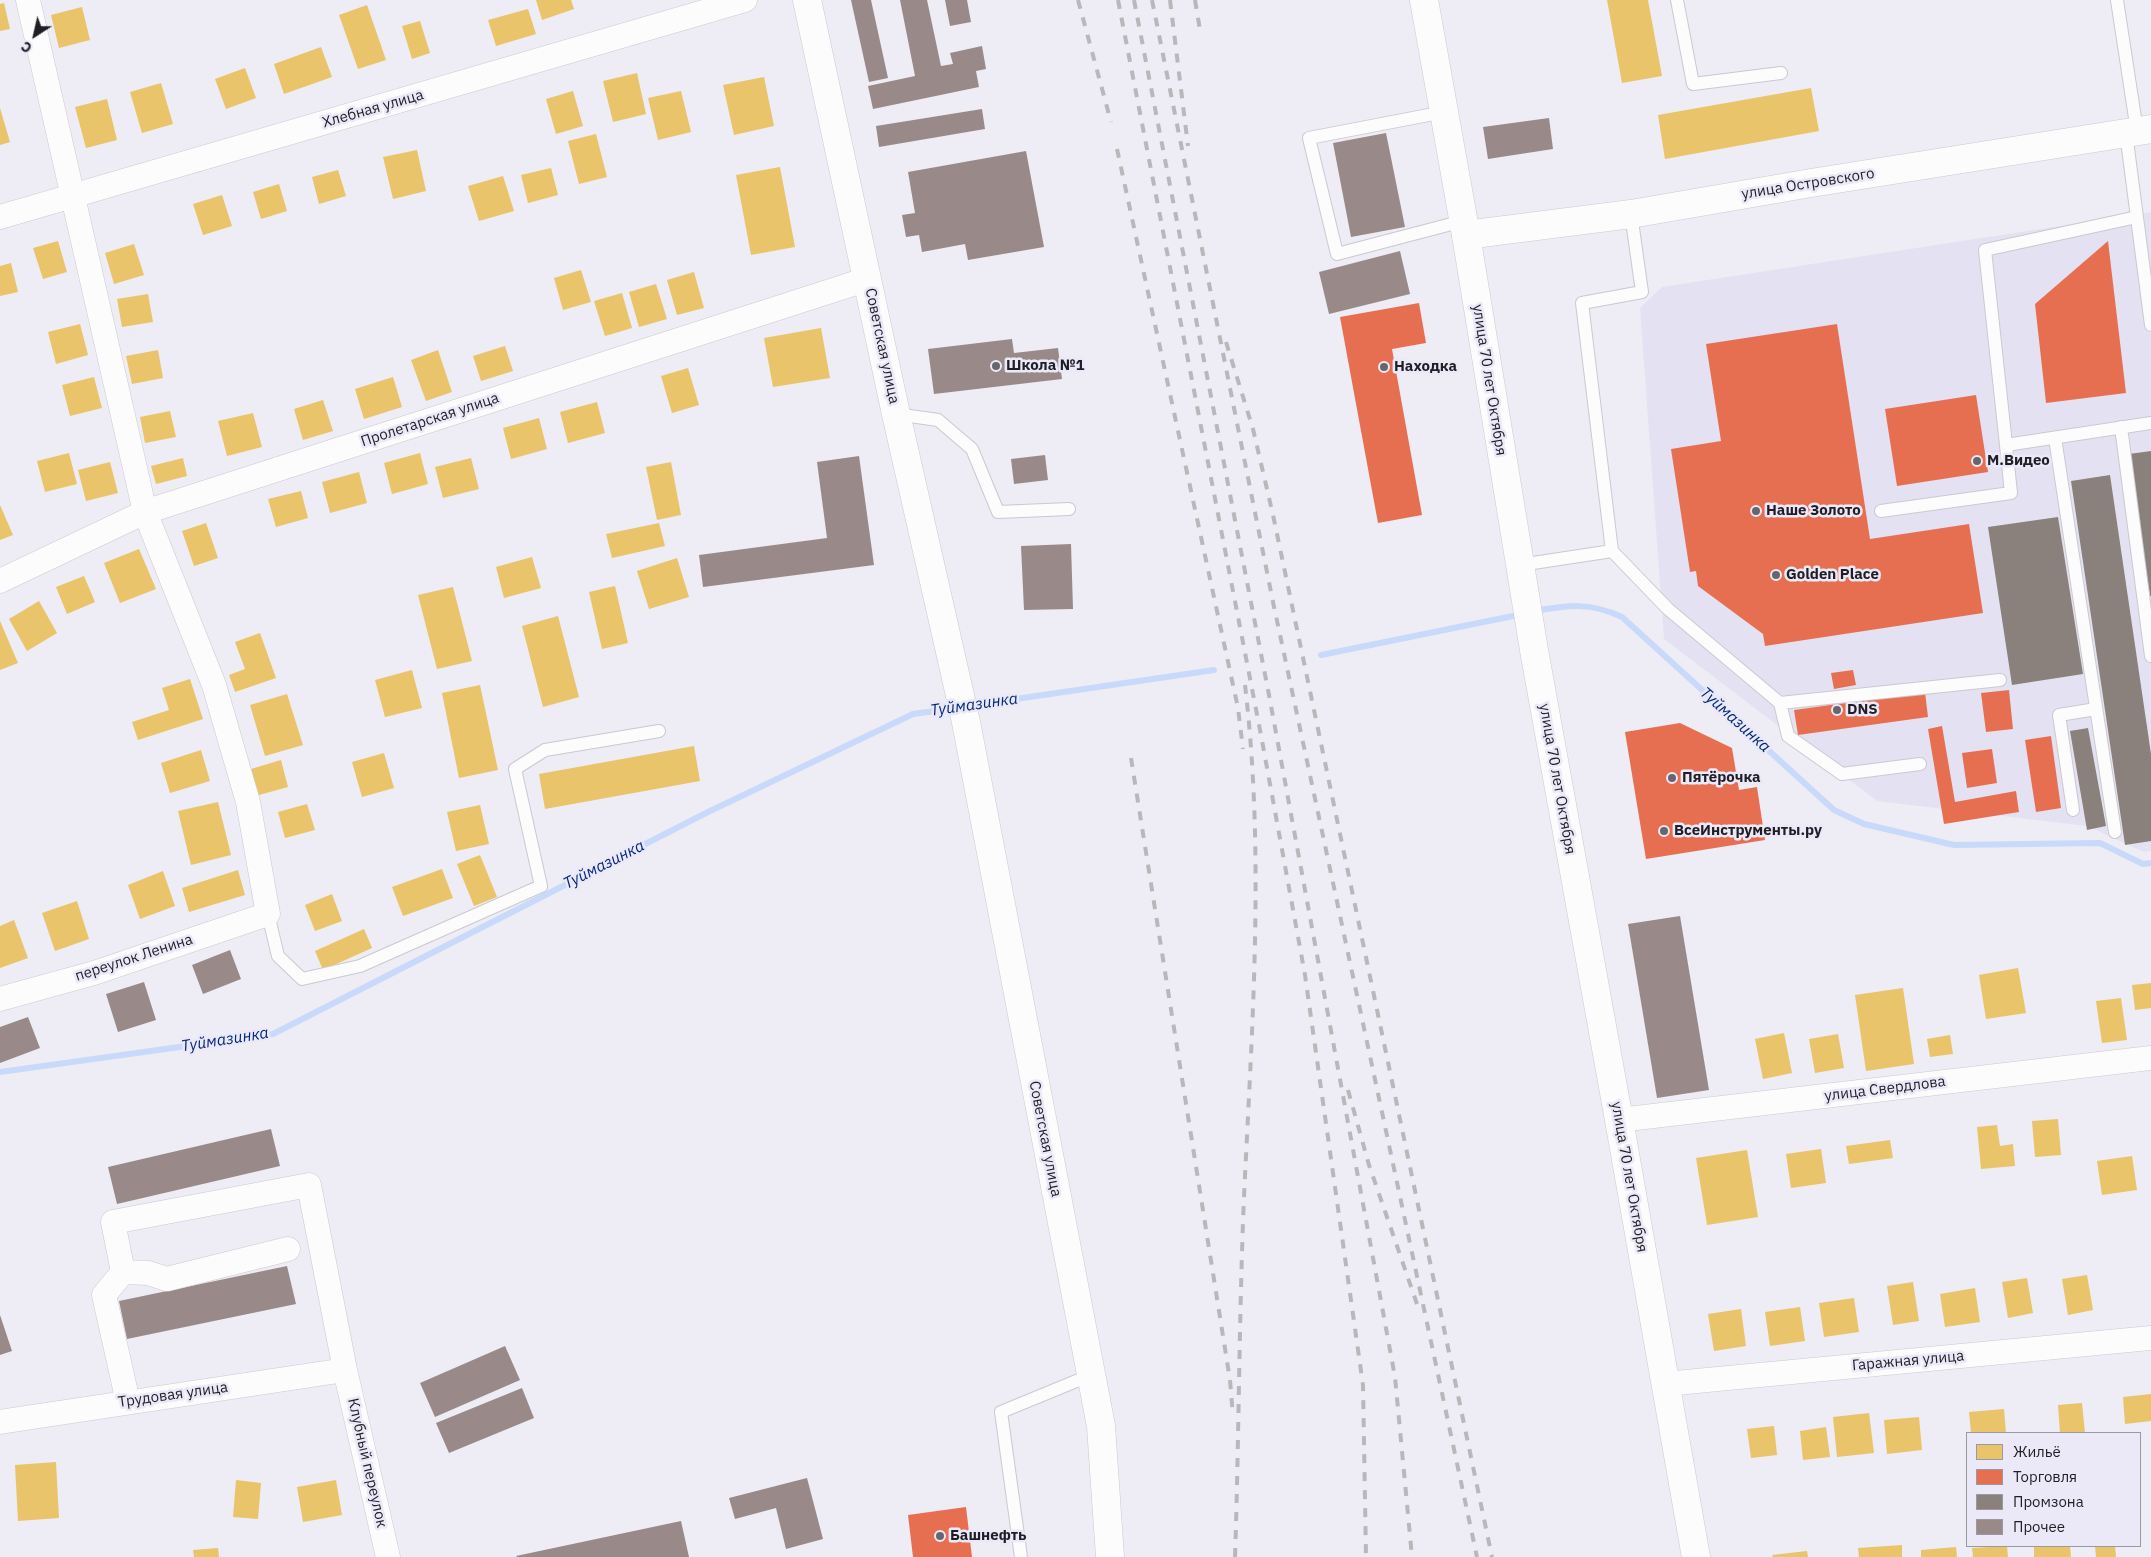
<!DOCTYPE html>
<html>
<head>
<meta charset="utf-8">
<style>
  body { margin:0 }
  #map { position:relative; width:2151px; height:1557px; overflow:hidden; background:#eeecf4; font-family:"IBM Plex Sans",sans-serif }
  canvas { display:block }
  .legend { position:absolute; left:1966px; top:1432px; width:175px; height:115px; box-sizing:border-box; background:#ebe9f8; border:1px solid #9998a3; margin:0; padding:6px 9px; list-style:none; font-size:15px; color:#1f1e24 }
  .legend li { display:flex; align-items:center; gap:10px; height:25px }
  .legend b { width:25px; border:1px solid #9998a3 }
  .north { position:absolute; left:10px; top:10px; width:50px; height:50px; -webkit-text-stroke:4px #ebe9f8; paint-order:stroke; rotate:215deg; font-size:14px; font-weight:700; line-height:20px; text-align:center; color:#1f1e24 }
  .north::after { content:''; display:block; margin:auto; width:18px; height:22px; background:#1f1e24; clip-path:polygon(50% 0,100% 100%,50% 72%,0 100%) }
</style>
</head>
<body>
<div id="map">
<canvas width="2151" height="1557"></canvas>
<ul class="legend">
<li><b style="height:14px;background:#e9c46a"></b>Жильё</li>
<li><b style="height:14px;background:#e76f51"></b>Торговля</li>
<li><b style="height:14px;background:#8a817c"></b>Промзона</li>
<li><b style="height:14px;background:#998a89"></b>Прочее</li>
</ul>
<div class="north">С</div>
</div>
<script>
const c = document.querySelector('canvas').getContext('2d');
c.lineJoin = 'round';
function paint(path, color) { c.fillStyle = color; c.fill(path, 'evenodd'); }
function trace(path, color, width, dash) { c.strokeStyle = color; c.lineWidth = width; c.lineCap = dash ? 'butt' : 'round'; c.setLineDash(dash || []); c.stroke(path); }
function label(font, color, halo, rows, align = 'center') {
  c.font = font + ' "IBM Plex Sans",sans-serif'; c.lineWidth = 5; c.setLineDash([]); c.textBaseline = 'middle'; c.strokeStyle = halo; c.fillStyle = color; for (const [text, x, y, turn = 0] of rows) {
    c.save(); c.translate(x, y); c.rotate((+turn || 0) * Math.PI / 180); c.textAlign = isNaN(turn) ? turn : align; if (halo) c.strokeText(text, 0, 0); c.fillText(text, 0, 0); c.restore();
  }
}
const built = new Path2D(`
  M2151 212V851L2144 852 2087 826 1877 801 1664 639 1640 308 1662 287Z`);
const homes = new Path2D(`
  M536 0H571L574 9 542 20Z
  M1607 0H1648L1662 76 1622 83Z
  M4 3 10 29 0 31V4Z
  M367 5 386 60 358 69 339 15Z
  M82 7 90 40 59 48 51 15Z
  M528 9 536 34 496 46 488 20Z
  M420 21 430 53 412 59 402 26Z
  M321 47 332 77 284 94 274 64Z
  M245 68 256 98 226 109 215 79Z
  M637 73 646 114 613 122 603 81Z
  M764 77 774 126 734 135 723 85Z
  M161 83 173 124 142 133 130 92Z
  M1811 88 1819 131 1665 159 1658 115Z
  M573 91 583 126 556 134 546 99Z
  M681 91 691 132 658 140 648 98Z
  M107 99 117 140 86 148 75 107Z
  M0 108 10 142 0 145Z
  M596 134 607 177 579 184 568 141Z
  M417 150 426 191 393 199 383 157Z
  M780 167 795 247 751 255 736 175Z
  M551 168 558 195 528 203 521 175Z
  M338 170 346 196 319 204 312 177Z
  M503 176 514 211 479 221 468 186Z
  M279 184 287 211 261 219 253 192Z
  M222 195 232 226 203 235 193 204Z
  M58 241 67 272 43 279 33 248Z
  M134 244 144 275 114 284 105 253Z
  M11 263 18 292 0 296V266Z
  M581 270 591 302 563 310 554 278Z
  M694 272 704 308 677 315 667 280Z
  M656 284 667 319 639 327 629 292Z
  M622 293 632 328 605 336 594 301Z
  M148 294 153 322 122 327 117 299Z
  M80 324 88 355 56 364 48 332Z
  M821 328 830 378 773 387 764 338Z
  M505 346 513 371 481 381 473 356Z
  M158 350 163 378 132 384 126 356Z
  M438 350 452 392 426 401 411 360Z
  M688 368 699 405 672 413 661 376Z
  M94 377 102 408 70 416 62 385Z
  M393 377 402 407 364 419 355 389Z
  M323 400 333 431 303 440 294 409Z
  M597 402 605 433 568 443 560 412Z
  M170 411 176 437 145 443 140 417Z
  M253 413 262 447 227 456 218 421Z
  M539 418 547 449 511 459 503 428Z
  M69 453 77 484 45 492 37 461Z
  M420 453 428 484 392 494 384 463Z
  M183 458 187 476 156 484 151 466Z
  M471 458 479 489 443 498 435 467Z
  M110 462 118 493 86 501 78 470Z
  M671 462 681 515 657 520 646 467Z
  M359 472 367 503 330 513 322 482Z
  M301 491 308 518 276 527 268 499Z
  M0 505 13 535 0 540Z
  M206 523 218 558 194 566 182 531Z
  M659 523 665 546 612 558 606 534Z
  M139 549 156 589 120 603 104 563Z
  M532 557 541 588 504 598 496 567Z
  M677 558 689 597 649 609 637 571Z
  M84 576 95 602 67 614 56 587Z
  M615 586 628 643 602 649 589 592Z
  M453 587 472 661 437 669 418 595Z
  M39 601 57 633 27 651 9 619Z
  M558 616 579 697 543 707 522 626Z
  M0 621 18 663 0 670Z
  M260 633 276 678 235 692 229 675 245 669 235 642Z
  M412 670 422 708 385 717 375 680Z
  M190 679 203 719 138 740 132 722 169 710 162 688Z
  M480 685 498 770 459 778 442 693Z
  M287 694 303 745 265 756 250 705Z
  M694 746 700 781 545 809 539 774Z
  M201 750 210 781 170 793 161 763Z
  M384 753 394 788 362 797 352 762Z
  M281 760 288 787 259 795 251 769Z
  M218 802 231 855 191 865 178 811Z
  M307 804 315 830 285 838 278 812Z
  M480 805 489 844 456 851 447 812Z
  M480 855 497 897 474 906 457 864Z
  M442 869 453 898 403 916 392 887Z
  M238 870 245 895 189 912 182 888Z
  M163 871 175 906 140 919 128 885Z
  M332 894 342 921 315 931 305 905Z
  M77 901 89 939 55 951 42 913Z
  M14 920 28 958 0 968V926Z
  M364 929 372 948 323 970 315 951Z
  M2018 968 2026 1013 1986 1019 1979 975Z
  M2151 983V1008L2135 1010 2132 985Z
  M1903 988 1914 1064 1866 1071 1855 995Z
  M2121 998 2127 1040 2102 1043 2096 1001Z
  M1784 1033 1792 1073 1763 1079 1755 1039Z
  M1838 1034 1844 1068 1815 1073 1809 1039Z
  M1950 1035 1953 1054 1930 1057 1927 1039Z
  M2058 1119 2061 1155 2035 1157 2032 1121Z
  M1997 1125 2000 1146 2013 1144 2015 1166 1981 1169 1977 1127Z
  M1890 1140 1893 1158 1849 1164 1846 1146Z
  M1821 1149 1826 1183 1791 1188 1786 1154Z
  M1747 1150 1758 1217 1707 1225 1696 1158Z
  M2132 1156 2137 1190 2102 1195 2097 1161Z
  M2087 1275 2093 1310 2068 1315 2062 1279Z
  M2027 1278 2033 1313 2008 1318 2002 1282Z
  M1913 1282 1919 1321 1893 1325 1887 1286Z
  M1975 1288 1980 1322 1945 1327 1940 1294Z
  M1854 1298 1859 1332 1824 1337 1819 1303Z
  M1800 1307 1805 1341 1770 1346 1765 1312Z
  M1741 1309 1746 1346 1714 1351 1708 1314Z
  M2151 1394V1421L2125 1424 2123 1397Z
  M2082 1403 2085 1433H2060L2058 1405Z
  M2004 1409 2006 1433H1971L1969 1412Z
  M1869 1413 1874 1453 1837 1457 1833 1417Z
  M1919 1417 1922 1450 1887 1454 1884 1420Z
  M1774 1426 1777 1455 1751 1458 1747 1429Z
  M1826 1427 1830 1457 1803 1460 1800 1431Z
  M56 1462 59 1518 18 1521 15 1465Z
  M236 1480 261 1483 258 1519 233 1517Z
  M336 1480 342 1515 303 1522 297 1487Z
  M1902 1545V1557H1859L1858 1548Z
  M2007 1546 2008 1557H1973L1972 1548Z
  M2034 1546H2070L2071 1557H2034Z
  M2095 1546H2115L2116 1557H2096Z
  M1956 1547 1957 1557H1921V1550Z
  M218 1548 219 1557H194L193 1550Z
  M1807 1551 1808 1557H1773L1772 1555Z`);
const shops = new Path2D(`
  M2108 241 2126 393 2046 403 2035 304Z
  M1419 303 1426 343 1392 349 1422 515 1378 523 1340 317Z
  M1837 324 1870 539 1969 524 1983 613 1765 646 1763 634 1698 586 1696 571 1690 572 1671 449 1721 441 1706 344Z
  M1976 395 1988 472 1897 486 1885 409Z
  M1853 670 1856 685 1834 689 1831 673Z
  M2009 690 2013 729 1986 732 1981 693Z
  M1925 692 1928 717 1798 735 1794 710Z
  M1680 723 1732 748 1739 790 1757 787 1765 840 1646 859 1625 732Z
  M1942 726 1955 802 2016 791 2019 812 1944 824 1928 729Z
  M2051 736 2061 808 2036 812 2025 740Z
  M1992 749 1997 783 1967 788 1962 753Z
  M966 1507 972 1557H913L908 1515Z`);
const industry = new Path2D(`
  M2151 451V596H2150L2129 454Z
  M2110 475 2151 754V841L2125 845 2071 481Z
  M2058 517 2083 674 2012 685 1988 527Z
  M2088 728 2106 826 2087 830 2070 731Z`);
const stream = new Path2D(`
  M1535 611C1569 605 1590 602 1622 617L1834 810 1864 824 1954 845 2100 843 2143 864 2151 863
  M1321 655 1523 614
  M968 706 1214 670
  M0 1072 273 1034 708 812 913 714 956 708`);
const building = new Path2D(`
  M851 0H871L888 78 869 82Z
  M900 0H927L941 66 953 64 950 53 982 46 986 69 976 71 979 87 873 109 868 86 915 76Z
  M945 0H967L971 22 950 26Z
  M982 109 985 129 879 147 876 126Z
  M1549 118 1553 149 1488 159 1483 127Z
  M1386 133 1405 227 1351 237 1333 143Z
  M1026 151 1044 247 968 260 965 244 922 252 919 235 906 237 902 215 915 213 908 172Z
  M1400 251 1410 294 1329 314 1319 272Z
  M1012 339 1014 353 1058 348 1062 379 934 394 928 349Z
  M1045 455 1048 480 1014 484 1011 459Z
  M859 456 874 565 703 587 699 555 827 538 817 462Z
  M1071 544 1073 609 1024 610 1021 546Z
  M1680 916 1709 1090 1657 1098 1628 924Z
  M230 950 241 979 203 994 192 965Z
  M144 982 156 1020 118 1032 106 994Z
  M28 1017 40 1048 0 1063V1027Z
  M271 1129 280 1166 117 1204 108 1167Z
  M287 1266 296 1304 127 1339 119 1301Z
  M0 1315 12 1351 0 1355Z
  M505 1346 520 1380 435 1417 420 1383Z
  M522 1388 534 1418 449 1453 436 1423Z
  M807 1478 823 1539 786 1549 776 1508 735 1519 729 1498Z
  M681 1521 689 1557H517L516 1556Z`);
const service = new Path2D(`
  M1677 0 1693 84 1781 73
  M2117 0 2137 131
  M1444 112 1309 138 1337 254 1463 221
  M2126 133 2151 325
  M2137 217 1985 250 2006 445 2151 423
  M896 414 938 420 972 449 998 512 1069 509
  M2121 427 2151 656
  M2055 438 2115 832
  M1881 511 2011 493 2006 445
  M1612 551 1668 609 1780 703 2000 680
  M1520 565 1612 551 1582 303 1642 292 1631 214
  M1780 703 1788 736 1842 774 1920 764
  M2073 810 2059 715 2096 709
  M268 914 278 956 302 979 360 966 541 886 515 769 545 750 659 731
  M1021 1557 1001 1412 1091 1375`);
const minor = new Path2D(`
  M0 217 745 0
  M0 581 145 512 868 279
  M0 999 94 973 268 914 248 802 214 685 145 512 28 0
  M1619 1120 2151 1058
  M123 1272 148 1273 167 1279 288 1249
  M1665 1384 2151 1338
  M128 1402 104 1295 123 1272 113 1222 309 1185 345 1370 388 1557
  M0 1422 345 1370`);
const tertiary = new Path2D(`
  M807 0 896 414 966 722 1101 1426 1110 1557
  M1466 235 1534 650 1619 1120 1696 1557`);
const secondary = new Path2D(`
  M1424 0 1466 235 1631 214 1811 183 2151 129`);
const rail = new Path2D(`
  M1078 0 1111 122
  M1118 0 1261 735 1305 975 1363 1385 1366 1557
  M1134 0 1269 695 1395 1377 1412 1557
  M1152 0 1273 602 1477 1557
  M1170 0 1188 146
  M1195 0 1200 30
  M1117 149 1238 708 1243 749
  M1226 342 1253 429 1273 515 1492 1557
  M1131 758 1230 1380 1233 1416
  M1348 1090 1369 1165 1417 1304
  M1235 1557C1239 1437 1239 1317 1244 1197 1252 1027 1265 854 1245 685`);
const markers = [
  [996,366,5,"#67666d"],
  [1384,367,5,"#67666d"],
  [1977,461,5,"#67666d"],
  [1756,511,5,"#67666d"],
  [1776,575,5,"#67666d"],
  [1837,710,5,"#67666d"],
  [1672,778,5,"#67666d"],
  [1664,831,5,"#67666d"],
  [940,1536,5,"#67666d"]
];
const streetNames = [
  ["Хлебная улица",373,109,-16],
  ["улица Островского",1808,184,-9],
  ["Советская улица",882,346,78],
  ["улица 70 лет Октября",1489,380,81],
  ["Пролетарская улица",430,420,-18],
  ["улица 70 лет Октября",1557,779,80],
  ["переулок Ленина",134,958,-18],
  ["улица Свердлова",1885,1089,-7],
  ["Советская улица",1045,1139,79],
  ["улица 70 лет Октября",1629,1177,80],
  ["Гаражная улица",1908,1361,-5],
  ["Трудовая улица",173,1395,-8],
  ["Клубный переулок",367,1463,77]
];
const poiNames = [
  ["Школа №1",1006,366],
  ["Находка",1394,367],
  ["М.Видео",1987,461],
  ["Наше Золото",1766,511],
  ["Golden Place",1786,575],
  ["DNS",1847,710],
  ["Пятёрочка",1682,778],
  ["ВсеИнструменты.ру",1674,831],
  ["Башнефть",950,1536]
];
const waterNames = [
  ["Туймазинка",974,705,-8],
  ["Туймазинка",1735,720,42],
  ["Туймазинка",604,865,-27],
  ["Туймазинка",225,1040,-9]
];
paint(built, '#e4e2f2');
paint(homes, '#e9c46a');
paint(shops, '#e76f51');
paint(industry, '#8a817c');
trace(stream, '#c8d9fa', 6);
paint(building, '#998a89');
trace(service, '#cac9cf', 14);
trace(minor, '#cac9cf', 25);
trace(tertiary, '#cac9cf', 29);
trace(secondary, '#cac9cf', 29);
trace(service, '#fcfcfd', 12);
trace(minor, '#fcfcfd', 24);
trace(tertiary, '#fcfcfd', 28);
trace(secondary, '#fcfcfd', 28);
trace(rail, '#b8b8ba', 4, [9, 9]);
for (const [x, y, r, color] of markers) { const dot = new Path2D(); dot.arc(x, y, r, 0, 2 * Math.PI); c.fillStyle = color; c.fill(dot); trace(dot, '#ebe9f8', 2); }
label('15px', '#1f1e24', '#ebe9f8', streetNames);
label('bold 15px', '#1f1e24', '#ebe9f8', poiNames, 'left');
label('italic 16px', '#002979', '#ebe9f8', waterNames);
</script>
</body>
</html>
